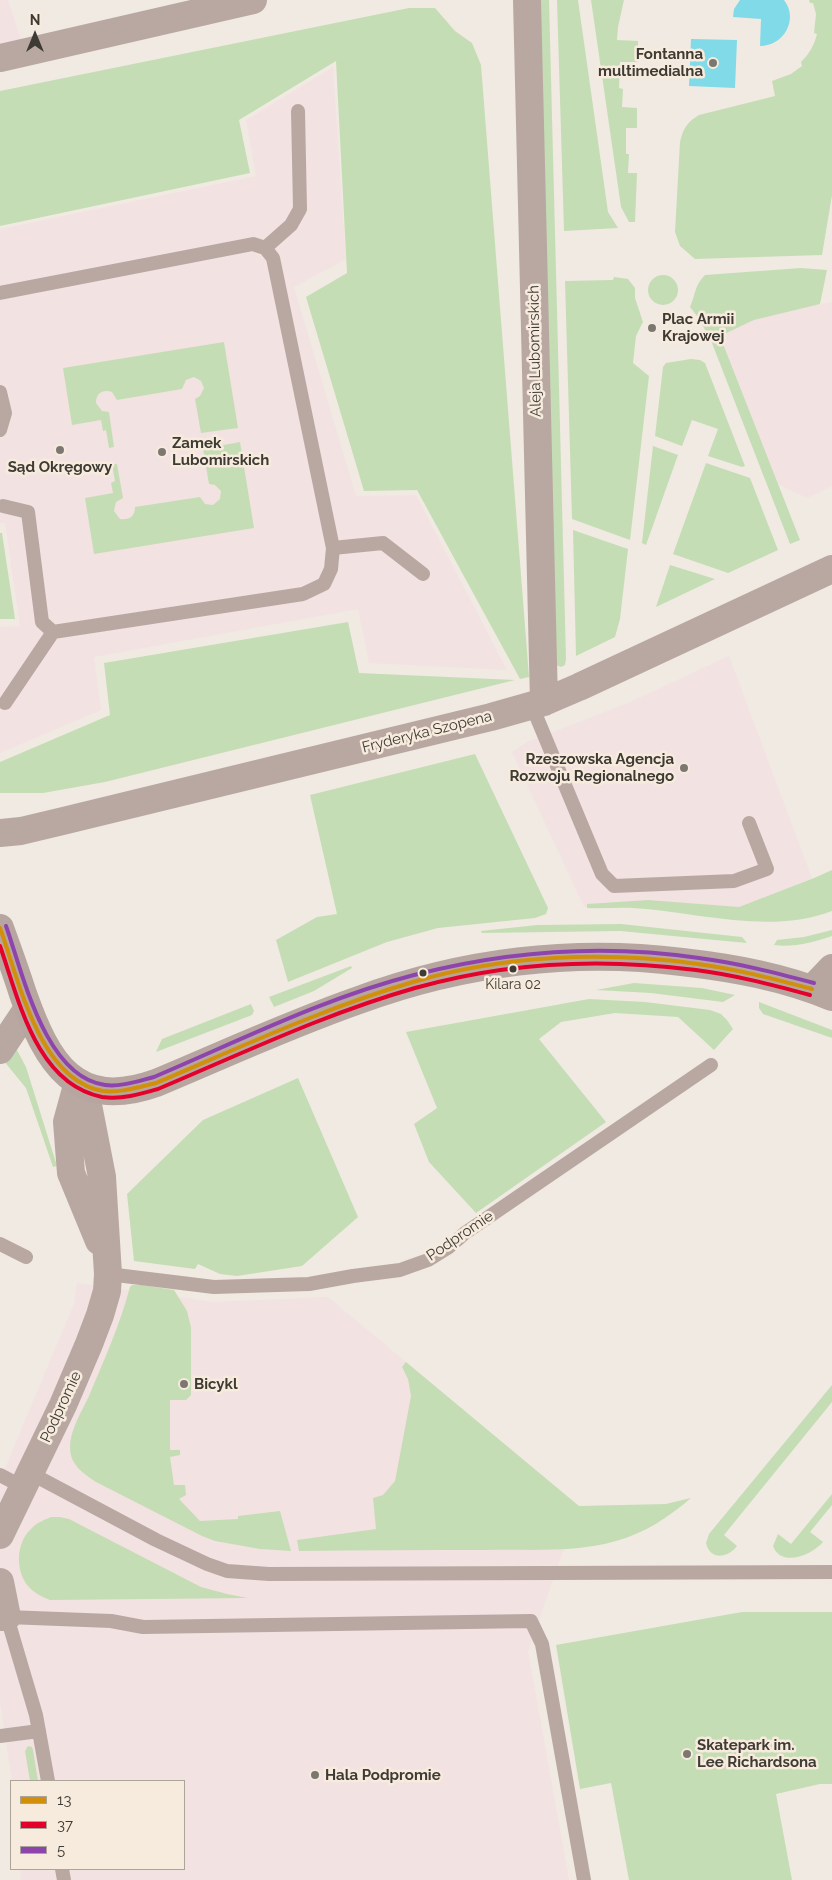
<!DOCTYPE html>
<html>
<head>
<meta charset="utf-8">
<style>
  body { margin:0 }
  #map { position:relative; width:832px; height:1880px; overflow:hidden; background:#f0eae3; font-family:Raleway,sans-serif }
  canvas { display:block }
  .legend { position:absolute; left:10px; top:1780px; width:175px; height:90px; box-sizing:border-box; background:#f6ebdd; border:1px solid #aca499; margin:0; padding:6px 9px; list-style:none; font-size:15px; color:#3e3a34 }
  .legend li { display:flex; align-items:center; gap:10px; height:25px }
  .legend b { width:25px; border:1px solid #aca499 }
  .north { position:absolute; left:10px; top:10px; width:50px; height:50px; -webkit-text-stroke:4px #f6ebdd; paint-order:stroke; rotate:0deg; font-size:14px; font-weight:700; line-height:20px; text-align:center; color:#3e3a34 }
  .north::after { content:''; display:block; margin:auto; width:18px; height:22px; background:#3e3a34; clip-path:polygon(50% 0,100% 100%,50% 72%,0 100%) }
</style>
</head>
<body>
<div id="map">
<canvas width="832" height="1880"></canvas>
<ul class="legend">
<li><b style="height:6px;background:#d2900a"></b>13</li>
<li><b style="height:6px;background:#e4002b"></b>37</li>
<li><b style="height:6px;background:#8e44ad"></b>5</li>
</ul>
<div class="north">N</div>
</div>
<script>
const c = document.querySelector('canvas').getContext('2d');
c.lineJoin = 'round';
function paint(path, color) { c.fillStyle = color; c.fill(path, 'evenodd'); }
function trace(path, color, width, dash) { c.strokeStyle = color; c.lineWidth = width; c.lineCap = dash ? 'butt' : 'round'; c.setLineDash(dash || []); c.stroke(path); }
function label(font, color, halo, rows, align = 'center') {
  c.font = font + ' Raleway,sans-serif'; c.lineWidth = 5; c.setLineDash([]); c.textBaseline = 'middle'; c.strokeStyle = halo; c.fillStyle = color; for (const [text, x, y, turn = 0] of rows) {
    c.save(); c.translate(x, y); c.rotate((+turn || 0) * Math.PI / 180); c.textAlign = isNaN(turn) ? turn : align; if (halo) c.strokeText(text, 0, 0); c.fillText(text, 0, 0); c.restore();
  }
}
const commercial = new Path2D(`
  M0 0H8L22 42 0 47Z
  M333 67 346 259 294 287 356 496 416 495 507 670 369 663 358 609 94 657 101 710 0 753V627L20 626 5 523H0V229L256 176 246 120Z
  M832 302V486L807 498 778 484 720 335 754 320 794 309Z
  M729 656 812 878 746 905 747 916 634 905 584 907 512 752 527 742 628 703Z
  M77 1283 214 1302 328 1297 579 1506 528 1651 569 1880H21L20 1869H184V1781H12L0 1702V1480L74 1304Z`);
const green = new Path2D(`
  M539 0H549L566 659 565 665 561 667 556 665Z
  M557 0H578L608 212 618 228 564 231Z
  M591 0H624L618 27 617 40 638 41V62H620L619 88 623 89 622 107 637 108V128H626V154H629L628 173H637L635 222H629L621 207Z
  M809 0H832V195L822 255 695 259 680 246 675 232 680 142C683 129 687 122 699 115L775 96 772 81 791 74 802 66 801 62C809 54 814 46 817 34L814 33 816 14 813 3H810Z
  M409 8H435L455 31 472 43 481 65 529 677 520 679 417 490 364 491 306 297 347 273 336 61 239 120 250 173 0 226V91Z
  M801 268 827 270 820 304 754 320 720 336 800 540 790 544 710 338 697 316 690 307C696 294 694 286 705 275Z
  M648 290a15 15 0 1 1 30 0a15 15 0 1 1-30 0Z
  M614 277 628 279 635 288V298L643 322 636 336 633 363 649 376 630 540 572 519 565 281 613 280Z
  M224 342 238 428 201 433 195 399 200 396 204 388 201 381 194 377 186 380 182 389 117 400 112 392C103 389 96 393 96 403L102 411 109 412 114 447 109 448 106 430 103 431 101 420 72 425 63 368Z
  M691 359 700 360 705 363 745 466 742 467 708 456 718 429 692 420 682 446 655 436 663 367 666 363Z
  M240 442 254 528 94 554 85 498 113 493 111 483 115 481 112 464H117L123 498 116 502 114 511 120 519C129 520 135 517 135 507L200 497 205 504 213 505 220 499 221 491 215 485 209 484 203 449Z
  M653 446 678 455 646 545 642 543Z
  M706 463 750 478 778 550 728 573 673 554Z
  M573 530 628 549 620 619 615 637 576 656Z
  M0 533H2L15 619H0Z
  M670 565 715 579 656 607Z
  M348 622 359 673 515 680 105 782 43 793H0V762L110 715 104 663Z
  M475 754 548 908 546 914 535 918 438 928 387 942 288 982 276 940 317 917 337 914 310 795Z
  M832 870V911C769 935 698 912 633 908 618 907 602 909 587 908V904L648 900 739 907 814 878Z
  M621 924 742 937 747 943 620 931 482 933 481 931 537 925Z
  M832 930V936C815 942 792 948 774 945L777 940 804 937Z
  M351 966 352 968 314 991 274 1007 269 997Z
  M634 983 702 988 735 995 723 1002 651 993 596 990Z
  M589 999 645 1002 710 1010 721 1014 727 1020 733 1029 714 1050 678 1017 615 1013 561 1022 539 1039 606 1122 476 1213 429 1162 414 1124 437 1108 406 1032Z
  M759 1002 832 1030V1038L763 1014 759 1008Z
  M251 1004 254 1011 252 1015 156 1052 162 1039Z
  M11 1048 17 1050 26 1067 57 1166 53 1167 26 1088 3 1060Z
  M298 1078 358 1217 302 1266 237 1276 220 1274 198 1264 195 1269 134 1261 127 1194 203 1120Z
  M143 1285 174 1290 187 1311 191 1327V1395L186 1400H170V1450H180V1455L170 1457 174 1485H185L186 1495 179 1499 200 1521 238 1519V1516L280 1511 291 1551 260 1549 215 1541 202 1536 96 1482C83 1473 70 1465 70 1447 70 1430 82 1411 89 1396 104 1360 120 1325 130 1287L132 1285Z
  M406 1362 579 1506 666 1504 691 1498C669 1517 645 1533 616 1541 575 1553 530 1549 488 1550 425 1550 362 1550 299 1551L297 1540 376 1529 373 1498 383 1495 395 1481 411 1396 408 1379 402 1367Z
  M832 1385V1402L724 1535 737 1546C727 1559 710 1560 706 1543L709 1534Z
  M832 1494V1505L810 1532 823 1542C812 1555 781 1568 773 1546L778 1534 791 1544Z
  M51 1517H60L69 1519 201 1587 227 1594 248 1598 50 1600C42 1597 34 1593 28 1586 15 1570 16 1543 31 1529 36 1523 44 1520 51 1517Z
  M742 1612H832V1784H820L776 1794 792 1880H629L611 1783 580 1789 556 1645Z
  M28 1746 32 1747 33 1750 38 1781H30L25 1751Z`);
const water = new Path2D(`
  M740 0H784C799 19 784 46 760 46L761 19 733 17 734 9Z
  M691 39 737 40 735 88 689 86Z`);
const lane = new Path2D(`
  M265 248 291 225 300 209 298 111
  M0 293 253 244 265 248 273 258 333 548 331 569 324 584 303 594 53 632 42 622 28 512 3 506
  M0 392 5 413 0 430
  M333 548 383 543 423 574
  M5 703 53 632
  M532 706 602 874 614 886 734 881 767 869 749 823
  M0 1244 26 1257
  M108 1274 214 1287 309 1284 353 1276 400 1270 428 1260 449 1247 465 1233 711 1065
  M30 1473 156 1540 207 1564 227 1571 269 1574 832 1572
  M0 1475 23 1487
  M0 1736 39 1731
  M48 1781 36 1715 7 1617 111 1621 143 1627 531 1621 542 1644 584 1880
  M62 1869 64 1880`);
const street = new Path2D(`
  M527 0 544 702
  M0 58 253 0
  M0 833 21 831 63 821 491 717 544 702 579 687 832 569
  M0 1050 28 1008
  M78 1082 67 1122 71 1173 99 1241
  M0 1535 63 1405 89 1344 100 1315 107 1291 108 1274 102 1177 88 1105 78 1082
  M0 1582 7 1617H0`);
const secondary = new Path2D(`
  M0 928C8 950 16 972 23 994 47 1062 75 1112 156 1083 223 1055 290 1024 359 1000 462 962 573 948 682 962 734 968 784 977 832 997
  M812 989 832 968`);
const bus1 = new Path2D(`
  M0 928C19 980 39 1080 103 1091 121 1093 139 1087 156 1083 241 1047 324 1008 413 982 504 955 604 951 698 964 736 969 774 979 812 989`);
const bus2 = new Path2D(`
  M0 946C19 1000 36 1084 102 1097 121 1100 141 1094 158 1089 243 1053 327 1013 415 988 506 962 603 958 696 970 735 975 773 985 810 995`);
const bus3 = new Path2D(`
  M6 926C23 974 45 1077 105 1085 121 1087 138 1081 154 1077 239 1041 324 998 414 975 507 951 604 944 699 958 738 963 776 973 814 983`);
const markers = [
  [713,63,5,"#7c7871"],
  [652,328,5,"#7c7871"],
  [60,450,5,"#7c7871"],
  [162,452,5,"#7c7871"],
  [684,768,5,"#7c7871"],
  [513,969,4.5,"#3e3a34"],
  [423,973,4.5,"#3e3a34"],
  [184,1384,5,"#7c7871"],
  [687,1754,5,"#7c7871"],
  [315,1775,5,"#7c7871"]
];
const busNames = [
  ["Kilara 02",513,985]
];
const poiNames = [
  ["Fontanna",703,54,"right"],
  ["multimedialna",703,71,"right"],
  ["Plac Armii",662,319],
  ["Krajowej",662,336],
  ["Zamek",172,443],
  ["Lubomirskich",172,460],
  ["Sąd Okręgowy",60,467,"center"],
  ["Rzeszowska Agencja",674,759,"right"],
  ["Rozwoju Regionalnego",674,776,"right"],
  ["Bicykl",194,1384],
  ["Skatepark im.",697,1745],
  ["Lee Richardsona",697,1762],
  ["Hala Podpromie",325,1775]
];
const streetNames = [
  ["Aleja Lubomirskich",535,351,-91],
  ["Fryderyka Szopena",427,732,-14],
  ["Podpromie",460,1236,-34],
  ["Podpromie",61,1407,-65]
];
paint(commercial, '#f3e2e2');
paint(green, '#c5ddb4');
paint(water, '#81dae8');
trace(lane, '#b9a8a2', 14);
trace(street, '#b9a8a2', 28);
trace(secondary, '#b7a69f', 28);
trace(bus1, '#d2900a', 4);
trace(bus2, '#e4002b', 4);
trace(bus3, '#8e44ad', 4);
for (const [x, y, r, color] of markers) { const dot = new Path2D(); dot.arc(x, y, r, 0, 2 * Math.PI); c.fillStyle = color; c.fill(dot); trace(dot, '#f6ebdd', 2); }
label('14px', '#3e3a34', '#f6ebdd', busNames);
label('bold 15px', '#3e3a34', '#f6ebdd', poiNames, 'left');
label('15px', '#3e3a34', '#f6ebdd', streetNames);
</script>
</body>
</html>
